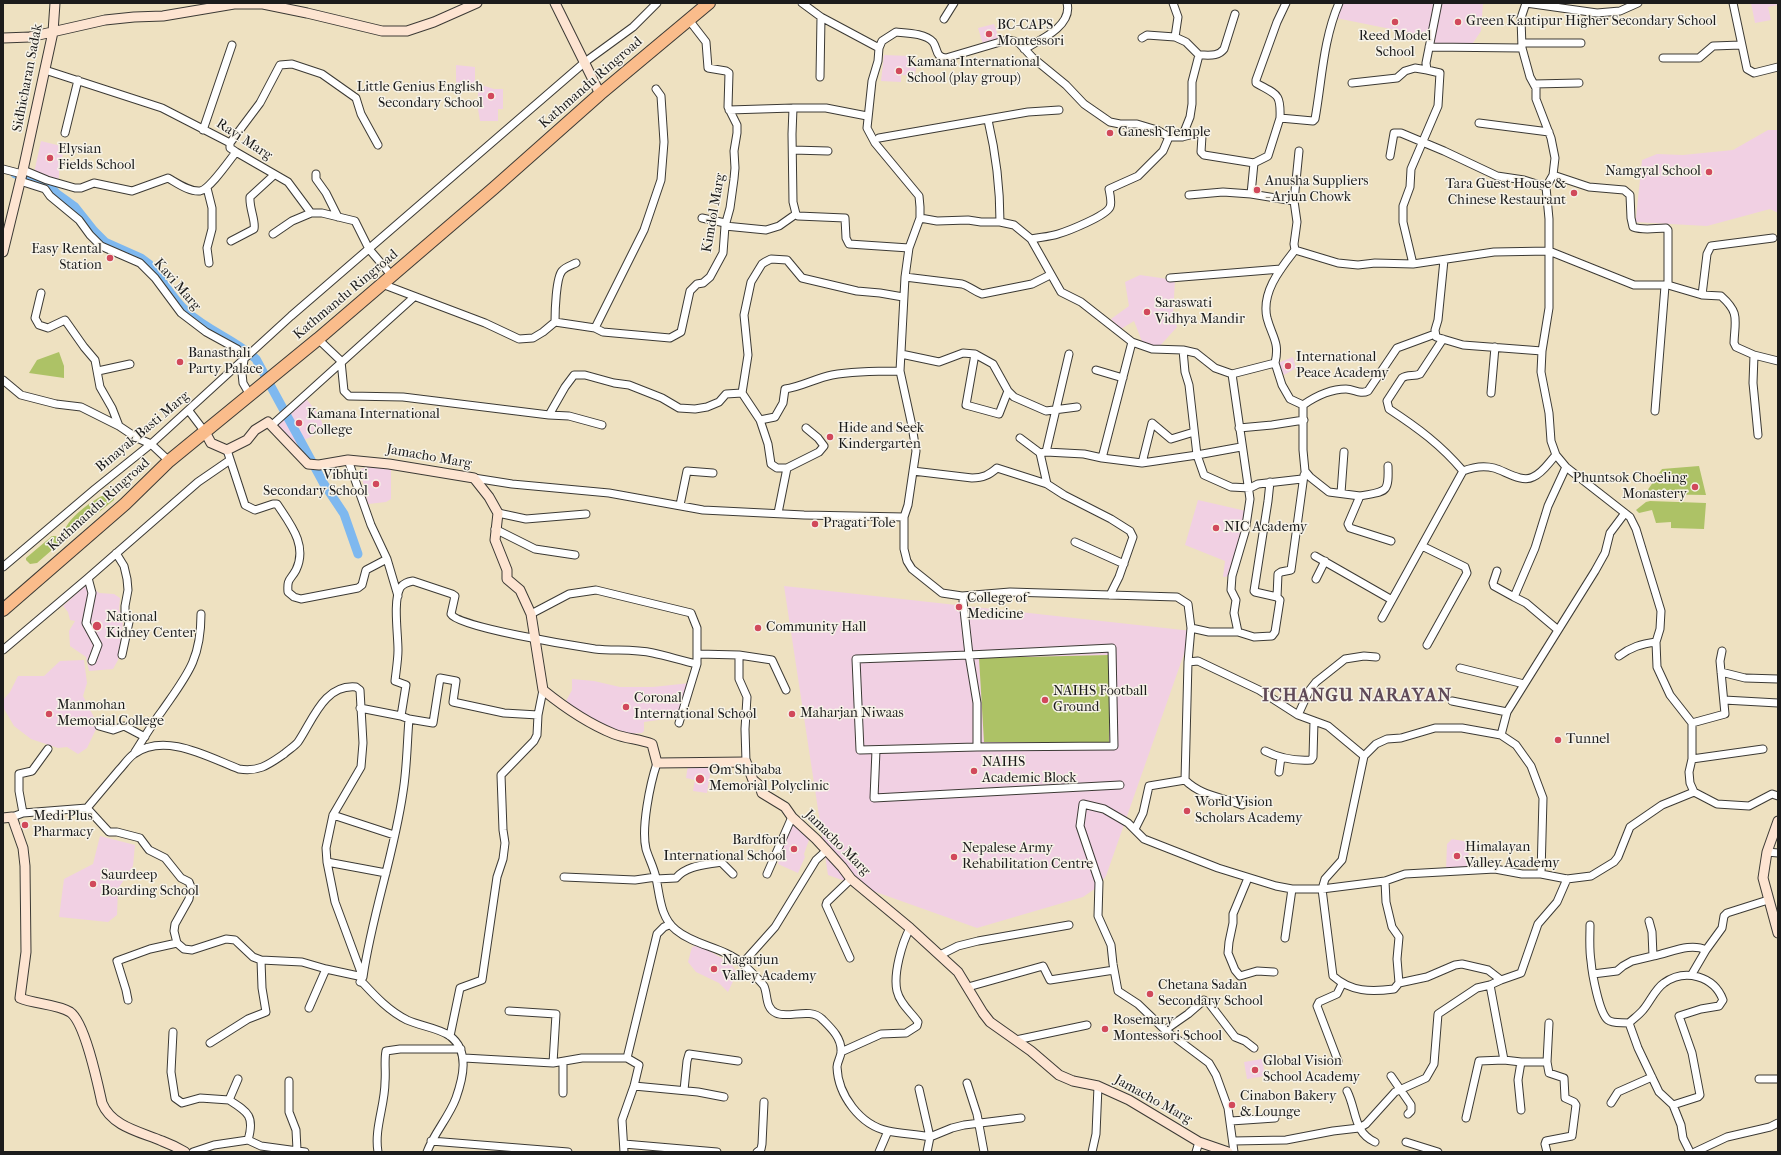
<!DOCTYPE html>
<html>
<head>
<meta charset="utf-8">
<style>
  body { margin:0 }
  #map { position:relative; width:1781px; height:1155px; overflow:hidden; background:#eee1c1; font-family:"IM FELL French Canon",serif }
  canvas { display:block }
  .frame { position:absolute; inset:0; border:4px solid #1c1c1c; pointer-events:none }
</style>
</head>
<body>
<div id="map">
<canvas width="1781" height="1155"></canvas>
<div class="frame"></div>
</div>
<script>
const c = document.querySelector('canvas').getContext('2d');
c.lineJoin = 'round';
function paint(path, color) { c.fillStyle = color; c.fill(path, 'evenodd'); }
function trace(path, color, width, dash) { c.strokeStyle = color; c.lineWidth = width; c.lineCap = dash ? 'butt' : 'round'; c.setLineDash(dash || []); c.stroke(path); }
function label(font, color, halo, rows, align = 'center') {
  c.font = font + ' "IM FELL French Canon",serif'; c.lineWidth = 3; c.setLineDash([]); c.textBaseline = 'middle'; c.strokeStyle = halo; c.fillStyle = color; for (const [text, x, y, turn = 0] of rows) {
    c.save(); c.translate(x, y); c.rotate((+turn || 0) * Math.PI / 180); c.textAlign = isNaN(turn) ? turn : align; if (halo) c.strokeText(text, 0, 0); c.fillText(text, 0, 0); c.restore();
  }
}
const built = new Path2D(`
  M1343 3H1436L1430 37 1336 18Z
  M1437 3H1483L1481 31 1471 46 1431 44Z
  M1751 3H1778V5L1768 7 1771 20 1755 23Z
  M994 24 1000 41 983 44 978 28Z
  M884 55 910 56 916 67 915 76 901 75V82L881 81Z
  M456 65 475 67V83L494 89H503V109H498V121H480L478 109V92L462 91 456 82Z
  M1768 130H1778V213L1770 209 1707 226 1634 222 1636 218 1642 160 1657 154 1683 155 1733 150Z
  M41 141 65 147 59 168V177L57 182 34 173Z
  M1140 275 1175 280 1173 314 1177 327 1158 348 1143 344 1134 321 1121 329 1111 319 1129 306 1125 282Z
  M1293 357 1296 368 1284 375 1278 363Z
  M304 396 319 415 325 430 294 445 278 427 277 418Z
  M376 464 391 465V499L386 502 368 504 360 469Z
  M1198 500 1246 511 1232 576 1223 577 1225 561 1185 545Z
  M88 583 99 593 114 594 120 598 119 610 124 614 118 660 113 669 89 671 86 657 70 646 69 631 75 621 70 620 68 612 63 606Z
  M784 586 1192 631 1106 876 1096 888 1083 897 977 928 828 875Z
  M84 660 87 683 83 696 98 725 87 748 78 754 67 747 58 748 31 739 14 726 3 707V700L10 692 18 676H44L60 661Z
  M572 679 594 681 620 687H653L690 683 685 698 678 713 672 718 644 722V731L642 733 615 735 565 703 572 690Z
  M688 765 711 768 707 793 693 791 695 780 686 778Z
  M793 824 810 837 804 854 805 857 798 873 778 864 784 843Z
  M100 836 135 845 133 866 118 889 117 915 108 922 59 917 64 879 93 864Z
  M1452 839 1469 842 1468 870 1446 869 1447 844Z
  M699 945 725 960 732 965 737 973 728 992 719 983 696 972 688 962 692 947Z
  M1262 1059 1265 1076 1247 1079 1244 1062Z`);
const green = new Path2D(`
  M59 352 64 366V378L29 373 37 360Z
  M1699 466 1706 495 1646 494 1647 491 1662 469Z
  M108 493 113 494 114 500 65 539C57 524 95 498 108 493Z
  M1650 501 1706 503 1704 529 1671 528V522L1656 523 1652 510 1639 513 1636 510 1646 502Z
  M52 536H56L60 543 37 563 30 564 26 560V558Z
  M1109 655V742H984L979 658Z`);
const canal = new Path2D(`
  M15 174 34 179 50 186 57 194 75 207 94 231 105 242 141 258 149 264C162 279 172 299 187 312 208 331 235 340 256 359L324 484 344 514 358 554`);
const street = new Path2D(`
  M802 3 821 17 879 48 878 61 872 81 867 128 875 143 919 196 920 207V218L909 248 905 277 900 371 912 426 916 451 908 505 904 517V549L907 561 912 569 942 593 962 596 1010 592 1177 597 1188 604 1191 628 1188 662 1185 780 1149 786 1143 813 1135 829
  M1173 3 1178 17 1175 37 1186 42 1199 55 1192 82V104L1190 117 1182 137
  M1526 3 1597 13 1620 11 1638 3
  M1733 3 1747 69 1754 73 1778 67
  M944 19 954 3
  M1142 38 1147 35 1175 37
  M1522 43H1581
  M1429 47 1522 48
  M879 48 882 41 896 32C906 33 925 33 933 42 938 49 935 57 946 58L1007 40 1018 42 1033 58 1066 85 1084 104 1110 122 1120 124H1137L1157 130 1169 137H1182L1198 133 1202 136 1201 152 1204 155 1254 163 1268 156 1280 118 1313 121 1315 119C1322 80 1323 40 1339 3
  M1024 49C1040 40 1073 26 1067 3
  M1199 55C1209 55 1218 57 1224 49L1235 14
  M1663 58H1699L1713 46 1741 45
  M45 70 162 108 230 143V148L236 152 288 182 311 213H322L355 221 369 249 392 276
  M820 77 821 17
  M1352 83 1397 78 1405 71 1415 68 1427 70
  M1534 84 1579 83
  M793 108 792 134 793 202 796 214 798 216 845 218 846 238 849 244 909 248
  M729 110 793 108H826L867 116
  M1280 118C1281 93 1277 95 1256 83V80L1277 22 1286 3
  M988 120C996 154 1000 187 1000 222
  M1479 123 1549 132
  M203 130 232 45
  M65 133 78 80
  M879 138 1028 112 1059 110
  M230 143 260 103 280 65 292 64 322 74 356 98 361 114 378 145
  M793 150 828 151
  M1390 156 1394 133H1401L1444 151 1497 176 1524 180 1546 187
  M1254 163 1251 194 1294 201
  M3 169 22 174
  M23 170 47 180 75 188H81L94 183 132 191 168 178C177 183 189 192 200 191 209 190 229 161 236 152
  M316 174V179L326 193 338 217
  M1553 175 1589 187 1624 190 1630 195 1631 218 1633 227C1644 231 1655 228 1666 228L1668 230V285
  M20 181 45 189 50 196 79 220 90 235 101 246 140 263 155 278 181 313 206 332 237 349 242 354 244 360 242 373 243 383 250 395
  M207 188 212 208V229L207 248 209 263
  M1189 195 1223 192 1251 194
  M702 218 725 223
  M920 218 937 221 968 220 981 222H1000L1014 225 1031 239 1061 292 1081 302 1132 342 1152 349 1183 350 1196 353 1215 368 1232 374 1275 363 1282 385 1290 399 1303 405V450L1305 471 1310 477 1329 492 1360 496 1348 524 1350 528 1391 541
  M725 226 766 230 779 226 796 214
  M273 234 292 221 311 213
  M1031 239C1040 237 1049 237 1058 234 1068 231 1106 216 1110 207 1112 203 1110 194 1109 189L1138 176 1163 151 1169 137
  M231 241 254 229C256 221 249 208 250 197L274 175
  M1295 250 1338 263 1358 265 1375 263 1413 264 1403 222V206L1410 187 1411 169 1438 106 1440 73 1427 70 1426 63 1438 3
  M1444 260 1438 320 1435 330 1436 337 1463 345 1542 351
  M576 263C572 265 565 267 562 271 556 278 555 311 555 322L595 328 603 332 670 338 681 332 690 291 697 284 703 283 710 277 723 253 725 226 730 208 734 179 735 168 734 151 737 133V125L728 107 729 73 726 71 708 68 706 42 689 20
  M1413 264 1494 252 1549 251 1634 285H1668L1702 295 1721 296C1740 313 1735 319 1734 343L1736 347 1754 355 1778 361
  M905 277 962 284C969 286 974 291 982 294L1032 284 1050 275
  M1170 278 1281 269
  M382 284 485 323 519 339 533 338 543 332 555 322
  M41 293 35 318 39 325 48 328 65 320 84 347 95 360 100 387 112 408 119 426
  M1702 295 1707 254 1711 246 1773 238
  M595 328 644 230 661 180 664 142 661 96 656 89
  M318 339 341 361 344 391 349 396 403 397 549 415
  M1443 339 1420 374C1414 377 1408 374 1402 378L1387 401 1389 409C1418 428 1441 445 1463 471
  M1183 350 1185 372 1189 385 1197 455 1204 475 1231 487 1250 488 1258 484 1302 479
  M901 354 939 362 963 353 975 354 993 364 1008 391 1014 397 1046 411 1077 407
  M975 354 966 405 999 414 1008 391
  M1754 355 1753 383 1758 435
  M1275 363C1280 342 1272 337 1267 318 1261 292 1281 268 1295 250L1294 244 1297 222 1294 201 1299 151
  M1096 370 1123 378
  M98 371 130 364
  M1232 374 1250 499 1245 532 1232 576 1231 590 1236 600 1234 613 1238 632
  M3 380 21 395 56 404 81 407 119 426 137 438 151 444 169 461
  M742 393 760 420 768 444 771 464 777 468H787
  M1491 393 1495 347
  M1303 405C1316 396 1330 389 1346 389 1354 389 1360 395 1368 391L1397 348 1435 334
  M189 411 205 432
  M1655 411 1665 286
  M760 420 775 417 783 403 785 389C801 387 816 378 832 375 854 371 877 371 900 371
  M272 425 414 297
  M602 425 569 416 549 415 565 387 574 375H585L614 383 629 385 662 398 679 408 695 409 707 407 719 402 726 394 742 393 748 355 744 315 751 282 762 264 765 262 771 259 787 260 802 278 857 291 880 293 903 297
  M1239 428 1272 425 1304 420
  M1020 438 1040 453
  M227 450 245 505 255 510 273 504H277C290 524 308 545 296 570 290 581 287 578 288 592L294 597 301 599 358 588 362 585 366 570 387 559
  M1046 452 1069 354
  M1556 455 1566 467 1630 517 1636 529 1661 611 1660 629 1656 642 1657 667 1670 695 1692 723V759L1689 772 1690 783 1694 792 1717 804 1749 806 1772 794 1778 796
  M1102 458 1132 342
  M348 460 371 525 387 559 398 596
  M1142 463 1152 423 1171 439 1194 432
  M913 471 972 478C983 478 989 475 997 468L1047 484 1064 495 1111 519 1130 531 1133 537 1119 577 1110 595
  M474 478 512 484 609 493 703 510 804 515 904 517
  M1047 484 1040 453 1046 452 1084 454 1102 458 1142 463 1197 455 1241 447
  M1341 493 1344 452
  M1360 496C1386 491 1389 494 1388 466
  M680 505 687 471 713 473
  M498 513 526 519 586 514
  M778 513 787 468 819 452 824 446 818 438 806 428
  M495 529 535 549 575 555
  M1075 542 1124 564
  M1422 546 1465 567 1467 573 1427 645
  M116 553 124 566 127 579 128 590 125 606V615L129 622 122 655
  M1315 556 1392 600
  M3 567 95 489 151 444 291 316 585 62 633 27 657 3
  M1497 571 1493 583 1494 586 1514 597
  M1316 579 1325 561
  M1277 597 1278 574 1281 572 1291 570 1304 475
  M963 601 969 655 1112 648 1114 746 977 747
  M531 614 569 594 596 590 691 613 697 628V664L679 723
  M1382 618 1463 471C1473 467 1483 465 1494 468 1505 471 1522 483 1533 477 1543 473 1549 462 1556 455L1551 441 1549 413 1541 372 1542 351 1549 308V219L1546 187 1553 175 1555 158 1551 138 1536 99V88L1530 77 1522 48 1521 18 1526 3
  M1191 628 1209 632H1238L1254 637 1272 636 1275 632 1280 600 1277 597 1255 592 1254 591 1268 501 1270 482
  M1558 630 1526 603 1514 597 1535 548 1548 506 1566 467
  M3 650 88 578
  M698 654 739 655 772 660 786 690
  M739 655V679L747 697 745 729 746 762
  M969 655 977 703V747L860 750 856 659Z
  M1619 656C1631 647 1641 644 1656 642
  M92 661 98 645 86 623 92 593 88 578 198 482 230 460
  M1188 662 1198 661 1259 690 1298 715 1328 726 1364 756
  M1460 668 1524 684
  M1721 672 1745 678 1778 679
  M1724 700 1778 703
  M1452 701 1507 712
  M360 708 401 716
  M1298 715 1309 691 1316 682 1345 659 1364 656 1376 657
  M409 719 433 723 440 678 456 681 453 702 504 713 538 715
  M1692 723 1725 714 1720 661 1722 651
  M99 726 113 730 124 726 145 737
  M876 750 874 798 1120 785
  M1265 751C1279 758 1295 761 1311 760L1313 757 1314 721
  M135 752C144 738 152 724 162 711 187 675 201 660 201 614
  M1692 759 1763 749
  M657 763C650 784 641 828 646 849 649 859 654 868 656 878 660 896 660 917 676 930 695 946 724 947 743 964 749 970 759 979 764 986 768 995 765 1008 776 1013 788 1019 810 1007 822 1019 831 1028 842 1038 841 1052 841 1057 837 1062 837 1067 838 1095 860 1125 888 1131 902 1134 916 1134 930 1137L927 1152
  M1279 772 1281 757
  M1185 780C1201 796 1222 797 1242 805
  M87 808 109 832H117L140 838 149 850 165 858 181 878 189 882 191 887 189 899 175 924 174 931 177 943 184 949 192 950 226 939 235 940 253 957 261 960 302 962 326 969 309 1008
  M23 813 19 791V774L32 771 48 749
  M12 817 23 813 87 808C98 795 108 783 119 770 124 765 128 758 134 754 165 732 208 757 239 769 259 772 268 765 284 754 288 750 294 747 298 742 313 720 324 684 356 687L360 690 363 743 361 767 333 815
  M1767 852 1778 853
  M327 862 335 902 362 975
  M386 873 327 862 326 848 333 815 394 835
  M767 874 792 817
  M1541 874 1543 798 1531 766 1516 745 1501 735 1507 712 1595 571 1605 553 1610 533 1625 513
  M564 877 635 880 656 877
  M1248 878 1233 914V923L1229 942 1228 953 1235 970 1240 976 1257 971 1274 972
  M656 879 676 878C687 865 706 865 721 862L733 874
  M1385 881 1386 902 1392 927 1399 937 1397 959 1399 983 1394 989C1371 992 1351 992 1333 976L1322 889 1325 879 1342 860 1364 756 1376 744 1387 739 1401 738 1435 728H1462L1501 735
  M1590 925C1590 937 1589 949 1591 961 1592 973 1599 1013 1608 1020 1613 1024 1622 1022 1629 1023 1633 1019 1639 1015 1643 1010 1650 1002 1655 989 1664 983 1685 968 1714 976 1723 1000L1719 1006 1701 1009 1679 1016 1692 1053 1700 1095 1698 1097 1673 1105
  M1285 938 1292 889
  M940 955 958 946 978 941 1069 925
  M1653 956C1670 953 1690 942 1706 950
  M850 958 826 905 827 902 851 879
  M742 964 775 927 816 860 827 850
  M326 969 363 977 360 982 363 983C376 997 389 1011 407 1020 420 1026 439 1028 450 1036 470 1051 463 1078 456 1098 449 1117 434 1133 427 1152
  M1593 974 1617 971 1623 966 1632 961 1653 956 1652 932 1649 921
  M1692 974 1706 950 1722 928 1724 916 1727 913 1768 900
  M363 977C372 914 394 855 403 792 407 768 407 743 409 719L401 716 406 685 395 681C396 671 398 660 398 650 398 634 393 601 400 588 403 583 408 582 413 581L452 594 455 596 451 614C457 627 575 646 595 649 614 651 634 649 653 653 668 656 682 661 697 664
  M1399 983 1427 977 1455 965 1462 964 1488 970 1501 980 1521 973 1538 924 1557 902 1567 879
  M1490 985 1504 1060 1521 1062H1547
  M968 987 1043 966 1050 980 1114 970
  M128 1000 126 990 117 961 150 949 177 943
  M509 1011 556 1014 553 1063
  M1629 1023 1638 1048 1659 1092 1673 1105 1681 1125 1683 1138 1690 1152
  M1165 1030 1188 1014 1204 1000 1209 1003 1235 1037 1245 1041 1254 1048
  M173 1032 171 1072 175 1098 182 1103 200 1098 229 1100
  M450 1036 460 988 482 980 497 877 503 859 505 843 503 830 501 775 534 741 537 735 538 715 543 690
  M1016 1040 1087 1025
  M210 1043 248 1019 266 1012 262 988 261 960
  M841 1052 881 1034 906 1033 917 1026 918 1022C911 1012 900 1004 897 991 893 974 902 943 910 928
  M464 1058 553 1063 582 1058H627L639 1065 634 1086 622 1120 624 1152
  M627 1058 657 934 664 927 669 925
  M1338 1061 1317 1006 1319 1002 1337 994 1342 984
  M563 1062V1093
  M1391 1076 1411 1105V1111L1408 1114
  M238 1079 229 1100C248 1112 255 1116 248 1140
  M1759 1079H1778
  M289 1081V1112L296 1130 297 1150
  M967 1083 977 1114 984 1152
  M634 1086 698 1092 724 1097
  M919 1089 930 1137 952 1128 964 1125 1021 1118
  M684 1090 687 1061 689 1054 738 1061
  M1347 1091C1357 1111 1353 1132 1375 1142
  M1611 1103 1618 1092 1652 1077
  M1521 1110 1518 1080 1521 1062
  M1466 1118 1479 1061 1504 1060
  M1231 1121 1275 1118
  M431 1141 568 1152
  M1233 1141 1286 1140 1333 1131 1359 1128 1366 1124 1395 1092 1426 1078 1434 1064 1438 1014 1477 988 1490 985 1501 980
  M1406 1142 1438 1152
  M624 1144 717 1152
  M193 1152 214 1145 248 1140 261 1146 305 1152
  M378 1152C374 1129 385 1105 385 1082 386 1071 384 1061 386 1051L400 1049H461
  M757 1152 761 1149 762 1144 764 1102
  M879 1152 888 1131
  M1092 1152 1096 1134 1098 1086
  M1196 1152 1199 1142
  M1234 1152 1228 1108 1216 1075 1209 1063 1165 1030 1138 1004 1118 991 1113 964 1111 945 1098 916 1099 882 1080 826 1083 804 1104 809 1128 823 1144 839 1218 868 1276 886 1292 889H1322L1385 881 1405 874 1495 869 1522 874H1541L1567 879 1591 876 1614 862 1618 857 1630 827 1662 805 1694 792
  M1547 1152 1545 1144 1546 1141 1572 1136 1576 1105 1574 1102 1565 1098 1564 1078 1549 1073 1547 1062 1549 1023
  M1695 1152 1727 1137 1770 1127 1778 1123`);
const secondary = new Path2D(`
  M555 3 600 94
  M3 38 30 37 105 20 134 17 163 16 234 4H263L307 13 382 31H407L434 22 477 3
  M3 252 23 170 53 32 55 3
  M205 432 211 443 227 450 247 440 255 430 268 422 308 464 319 465 348 460 389 464 474 478 489 497 498 513 495 540 507 570V579L520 590 531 614 543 690C564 707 589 724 614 734 627 739 640 739 652 744L657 763 746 762 753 780 760 786 762 793 785 807 792 817 816 839 842 867 851 879 910 928 958 972 983 1013 990 1022 1031 1051 1059 1075 1073 1081 1098 1086 1129 1100 1199 1142 1228 1152
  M3 818 12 817 23 848 25 866 26 952 20 998C34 1004 57 1004 70 1012 85 1022 98 1085 102 1103 112 1127 141 1132 162 1141 170 1144 178 1148 185 1152
  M1778 821 1767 852 1763 878 1778 933`);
const highway = new Path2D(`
  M3 610 125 504 169 461 318 339 494 188 600 94 709 3`);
const markers = [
  [1395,22,4,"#d1495b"],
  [1458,22,4,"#d1495b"],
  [989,34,4,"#d1495b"],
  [899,71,4,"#d1495b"],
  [491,96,4,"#d1495b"],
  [1110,133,4,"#d1495b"],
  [50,158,4,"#d1495b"],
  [1709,172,4,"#d1495b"],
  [1257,190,4,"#d1495b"],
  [1574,193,4,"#d1495b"],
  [110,258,4,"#d1495b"],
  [1147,312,4,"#d1495b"],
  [180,362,4,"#d1495b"],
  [1288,366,4,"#d1495b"],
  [299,423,4,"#d1495b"],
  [830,437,4,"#d1495b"],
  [376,484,4,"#d1495b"],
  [1695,487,4,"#d1495b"],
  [815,524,4,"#d1495b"],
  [1216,528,4,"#d1495b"],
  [959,607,4,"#d1495b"],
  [97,626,5,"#d1495b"],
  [758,628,4,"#d1495b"],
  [1045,700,4,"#d1495b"],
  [626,707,4,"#d1495b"],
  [49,714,4,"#d1495b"],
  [792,714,4,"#d1495b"],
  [1558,740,4,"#d1495b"],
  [974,771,4,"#d1495b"],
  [700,779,5,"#d1495b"],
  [1187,811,4,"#d1495b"],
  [25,825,4,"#d1495b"],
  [794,849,4,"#d1495b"],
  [1457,856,4,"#d1495b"],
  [954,857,4,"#d1495b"],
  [93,884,4,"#d1495b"],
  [714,969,4,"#d1495b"],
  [1150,994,4,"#d1495b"],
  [1105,1029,4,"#d1495b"],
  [1255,1070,4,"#d1495b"],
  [1232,1105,4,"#d1495b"]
];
const poiNames = [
  ["Green Kantipur Higher Secondary School",1466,22],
  ["BC-CAPS",997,26],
  ["Montessori",997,42],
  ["Reed Model",1395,37,"center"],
  ["School",1395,53,"center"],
  ["Kamana International",907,63],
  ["School (play group)",907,79],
  ["Little Genius English",483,88,"right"],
  ["Secondary School",483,104,"right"],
  ["Ganesh Temple",1118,133],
  ["Elysian",58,150],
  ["Fields School",58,166],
  ["Namgyal School",1701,172,"right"],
  ["Anusha Suppliers",1265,182],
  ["- Arjun Chowk",1265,198],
  ["Tara Guest House &",1566,185,"right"],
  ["Chinese Restaurant",1566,201,"right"],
  ["Easy Rental",102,250,"right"],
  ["Station",102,266,"right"],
  ["Saraswati",1155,304],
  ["Vidhya Mandir",1155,320],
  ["Banasthali",188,354],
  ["Party Palace",188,370],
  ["International",1296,358],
  ["Peace Academy",1296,374],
  ["Kamana International",307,415],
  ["College",307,431],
  ["Hide and Seek",838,429],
  ["Kindergarten",838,445],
  ["Vibhuti",368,476,"right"],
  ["Secondary School",368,492,"right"],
  ["Phuntsok Choeling",1687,479,"right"],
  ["Monastery",1687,495,"right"],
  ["Pragati Tole",823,524],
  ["NIC Academy",1224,528],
  ["College of",967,599],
  ["Medicine",967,615],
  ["National",106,618],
  ["Kidney Center",106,634],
  ["Community Hall",766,628],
  ["NAIHS Football",1053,692],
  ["Ground",1053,708],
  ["Coronal",634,699],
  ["International School",634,715],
  ["Manmohan",57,706],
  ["Memorial College",57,722],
  ["Maharjan Niwaas",800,714],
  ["Tunnel",1566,740],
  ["NAIHS",982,763],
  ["Academic Block",982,779],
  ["Om Shibaba",709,771],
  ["Memorial Polyclinic",709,787],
  ["World Vision",1195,803],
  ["Scholars Academy",1195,819],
  ["Medi Plus",33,817],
  ["Pharmacy",33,833],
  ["Bardford",786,841,"right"],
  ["International School",786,857,"right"],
  ["Himalayan",1465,848],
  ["Valley Academy",1465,864],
  ["Nepalese Army",962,849],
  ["Rehabilitation Centre",962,865],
  ["Saurdeep",101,876],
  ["Boarding School",101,892],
  ["Nagarjun",722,961],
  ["Valley Academy",722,977],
  ["Chetana Sadan",1158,986],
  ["Secondary School",1158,1002],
  ["Rosemary",1113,1021],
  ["Montessori School",1113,1037],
  ["Global Vision",1263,1062],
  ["School Academy",1263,1078],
  ["Cinabon Bakery",1240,1097],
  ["& Lounge",1240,1113]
];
const streetNames = [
  ["Sidhicharan Sadak",28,78,-79],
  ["Kathmandu Ringroad",591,83,-41],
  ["Ravi Marg",244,140,33],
  ["Kimdol Marg",714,213,-80],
  ["Kavi Marg",177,285,49],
  ["Kathmandu Ringroad",346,295,-40],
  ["Binayak Basti Marg",143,432,-40],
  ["Jamacho Marg",429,457,10],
  ["Kathmandu Ringroad",99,505,-42],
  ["Jamacho Marg",837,843,45],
  ["Jamacho Marg",1153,1100,29]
];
const districtNames = [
  ["ICHANGU NARAYAN",1357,697]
];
paint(built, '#f1d0e3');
paint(green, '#adc266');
trace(canal, '#7eb8ef', 9);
trace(street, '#3c3a35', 9);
trace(secondary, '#3c3a35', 11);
trace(highway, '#3c3a35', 14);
trace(street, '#fff', 7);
trace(secondary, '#fde4d1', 9);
trace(highway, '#fabc8b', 12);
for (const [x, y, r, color] of markers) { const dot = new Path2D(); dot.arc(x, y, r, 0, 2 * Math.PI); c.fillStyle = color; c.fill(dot); trace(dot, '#f7f3e8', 1.5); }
label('14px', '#1c1c1c', '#f7f3e8', poiNames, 'left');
label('14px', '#1c1c1c', '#f7f3e8', streetNames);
c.letterSpacing = '1px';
label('bold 18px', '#604a58', '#f7f3e8', districtNames);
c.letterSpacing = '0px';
</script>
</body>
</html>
